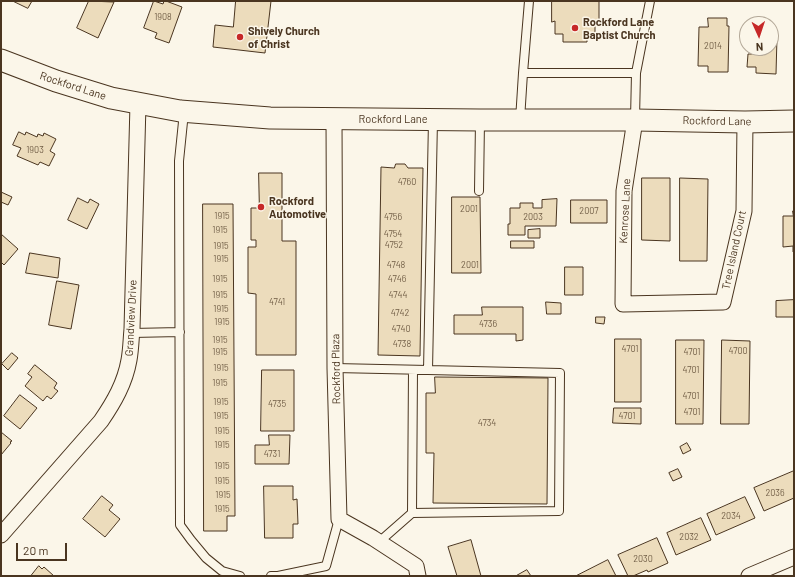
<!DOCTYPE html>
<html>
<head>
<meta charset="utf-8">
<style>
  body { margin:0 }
  #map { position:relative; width:795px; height:577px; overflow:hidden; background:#fbf6e9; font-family:Barlow,sans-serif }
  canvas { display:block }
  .frame { position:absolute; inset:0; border:2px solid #4a3520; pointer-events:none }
  .north { position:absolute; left:739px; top:16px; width:40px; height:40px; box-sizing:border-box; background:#fbf6e9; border:1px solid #b4a999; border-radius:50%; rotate:177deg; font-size:11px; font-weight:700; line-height:16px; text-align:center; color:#4a3520 }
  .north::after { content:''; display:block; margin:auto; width:14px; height:18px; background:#c62828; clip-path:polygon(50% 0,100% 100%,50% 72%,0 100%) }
  .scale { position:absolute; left:16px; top:543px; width:51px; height:18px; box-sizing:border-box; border:2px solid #4a3520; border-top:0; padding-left:5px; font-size:12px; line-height:14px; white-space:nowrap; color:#4a3520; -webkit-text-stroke:3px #fbf6e9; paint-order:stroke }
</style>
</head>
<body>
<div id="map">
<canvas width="795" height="577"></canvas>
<div class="frame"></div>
<div class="north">N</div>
<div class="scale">20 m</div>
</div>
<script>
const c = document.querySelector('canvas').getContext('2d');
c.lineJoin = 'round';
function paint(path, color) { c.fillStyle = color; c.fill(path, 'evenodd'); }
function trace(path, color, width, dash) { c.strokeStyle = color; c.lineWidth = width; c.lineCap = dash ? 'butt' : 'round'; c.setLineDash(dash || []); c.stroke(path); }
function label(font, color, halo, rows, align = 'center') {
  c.font = font + ' Barlow,sans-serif'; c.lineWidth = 3; c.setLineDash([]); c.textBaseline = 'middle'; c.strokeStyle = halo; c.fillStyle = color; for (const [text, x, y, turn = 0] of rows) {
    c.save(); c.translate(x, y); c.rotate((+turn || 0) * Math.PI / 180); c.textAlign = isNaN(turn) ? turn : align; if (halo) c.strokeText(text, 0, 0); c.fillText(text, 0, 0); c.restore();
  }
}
const building = new Path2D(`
  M13 1H32L28 8Z
  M89 1 114 2 98 38 77 28Z
  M154 1 163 4 164 1H166L182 7 169 43 155 38 157 33 144 28Z
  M236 1H271L265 53 213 47 215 25 233 27Z
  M552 1H599V21H595V34L587 35V42H563V34H555V21L552 22Z
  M708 18H727V26H729L728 72H708V66H698L699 27H708Z
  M771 36 777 37 776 74 756 73V67H747L748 54H758V48H771Z
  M19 132 25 135 26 132 37 137 38 134 43 136 44 133 56 139 50 151 55 154 49 166 40 162 38 165 17 156 21 148 13 145Z
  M396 164H405L408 168H423L420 356 378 355 381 167 394 168Z
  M259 173H282V241H296V355H256V294L248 293V247H256V240H251V208H259Z
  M642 178H670V241L642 240Z
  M680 178 708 179 707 261H680Z
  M1 192 12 197 8 205 1 202Z
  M452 197H480L481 273H452Z
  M78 198 88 203 90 199 99 204 87 229 68 220Z
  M557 199 556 226H525V235H508V224H510V208H520V203H533V208H542V200Z
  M571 200H607V223H571Z
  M203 204H233L235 516H227V531H204Z
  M793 211H794V252H793V246L783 247V216H793Z
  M540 229V238H528V230Z
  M1 234 18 249 4 265 1 262Z
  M511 241H534V248H511Z
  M30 253 60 258 58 278 26 273Z
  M565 267H583V295H565Z
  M57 281 79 285 71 329 49 325Z
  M794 300V317H776V301Z
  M546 302 561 303V314H547Z
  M482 307H523V340L516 341V334H454V315H482Z
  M596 317H605L604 324 596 323Z
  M615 339H641V402H615Z
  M676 340H704L703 424H676Z
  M722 340 750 341 749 424H721Z
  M12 353 18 358 8 370 2 364Z
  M35 365 57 383 54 388 58 391 51 399 47 396 43 401 25 386 32 377 28 374Z
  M262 370H294V431H261Z
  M435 377 548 378 547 504 433 503 434 453H426V393H435Z
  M20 395 37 408 20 429 4 416Z
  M614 408H641V424L613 423Z
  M1 432 12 441 10 442 11 443 1 455Z
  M269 435H290L289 464H255V445H269Z
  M687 443 691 450 683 454 680 447Z
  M678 469 682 477 673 481 669 473Z
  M794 471V498L764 511 754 488Z
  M264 486H293V500L297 499 298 524H293V538H265Z
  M102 496 113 505 109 510 120 519 105 537 83 519Z
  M745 497 755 518 716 535 707 514Z
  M701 518 711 540 676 555 667 533Z
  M657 538 668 563 648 572 647 570 633 576H628L618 555Z
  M471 540 481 576H457L448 547Z
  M608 560 616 576H576Z
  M39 566 42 569 44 567 54 576H31Z
  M527 570 531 576H516Z`);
const service = new Path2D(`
  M523 73 529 1
  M636 73 650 1
  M184 112 179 161 180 525 191 540 206 558 222 571 240 576
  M520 120 523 73H636L635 119
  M479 191 480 121
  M132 333 180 332
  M335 368 428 370
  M412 513 413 370
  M379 542 412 513 559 511 560 373 428 370 433 120
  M271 576H278L326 566 339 519`);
const minor = new Path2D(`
  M334 119 335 368 339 519 373 538 416 566 418 576
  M635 120 624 191 623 304 723 302 744 211 745 122
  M1 535 101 421C114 402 125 383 129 360 131 349 131 339 132 329L138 104
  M749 576 794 557`);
const secondary = new Path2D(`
  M1 60 56 81 111 98 180 111 270 118 480 120H635L745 122 794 121`);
const markers = [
  [575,28,4,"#c62828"],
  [240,37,4,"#c62828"],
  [261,207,4,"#c62828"]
];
const numberNames = [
  ["1908",163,17],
  ["2014",713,46],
  ["1903",35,150],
  ["4760",407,182],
  ["2001",469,209],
  ["2007",589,211],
  ["1915",222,216],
  ["4756",393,217],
  ["2003",533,217],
  ["1915",220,230],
  ["4754",393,234],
  ["4752",394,245],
  ["1915",221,246],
  ["1915",221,259],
  ["4748",396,265],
  ["2001",470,265],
  ["1915",220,279],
  ["4746",397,279],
  ["1915",220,295],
  ["4744",398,295],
  ["4741",277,302],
  ["1915",221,309],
  ["4742",400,313],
  ["1915",222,322],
  ["4736",488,324],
  ["4740",401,329],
  ["1915",220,340],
  ["4738",402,344],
  ["4701",630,349],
  ["4700",738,351],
  ["1915",220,352],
  ["4701",692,352],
  ["1915",221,368],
  ["4701",691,370],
  ["1915",220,383],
  ["4701",691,396],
  ["1915",221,402],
  ["4735",277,404],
  ["4701",692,412],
  ["1915",221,416],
  ["4701",627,416],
  ["4734",487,423],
  ["1915",222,431],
  ["1915",222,445],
  ["4731",272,454],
  ["1915",222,466],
  ["1915",222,481],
  ["2036",775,493],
  ["1915",223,495],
  ["1915",222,509],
  ["2034",731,516],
  ["2032",689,537],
  ["2030",643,559]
];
const poiNames = [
  ["Rockford Lane",583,22],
  ["Baptist Church",583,35],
  ["Shively Church",248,31],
  ["of Christ",248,44],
  ["Rockford",269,201],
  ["Automotive",269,214]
];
const streetNames = [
  ["Rockford Lane",73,86,18],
  ["Rockford Lane",393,119],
  ["Rockford Lane",717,121,1],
  ["Kenrose Lane",625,211,-87],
  ["Tree Island Court",734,250,-78],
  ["Grandview Drive",131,318,-87],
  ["Rockford Plaza",336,369,-91]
];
paint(building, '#ecdcbc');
trace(building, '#4a3520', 1);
trace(service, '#4a3520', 10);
trace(minor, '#4a3520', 17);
trace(secondary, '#4a3520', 23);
trace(service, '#fbf6e9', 8);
trace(minor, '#fbf6e9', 15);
trace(secondary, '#fbf6e9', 21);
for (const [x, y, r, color] of markers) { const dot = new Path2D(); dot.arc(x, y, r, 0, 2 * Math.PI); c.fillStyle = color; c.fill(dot); trace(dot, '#fbf6e9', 1.5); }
label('9px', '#725f47', null, numberNames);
label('bold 11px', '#4a3520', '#fbf6e9', poiNames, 'left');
label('11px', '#4a3520', '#fbf6e9', streetNames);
</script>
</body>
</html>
